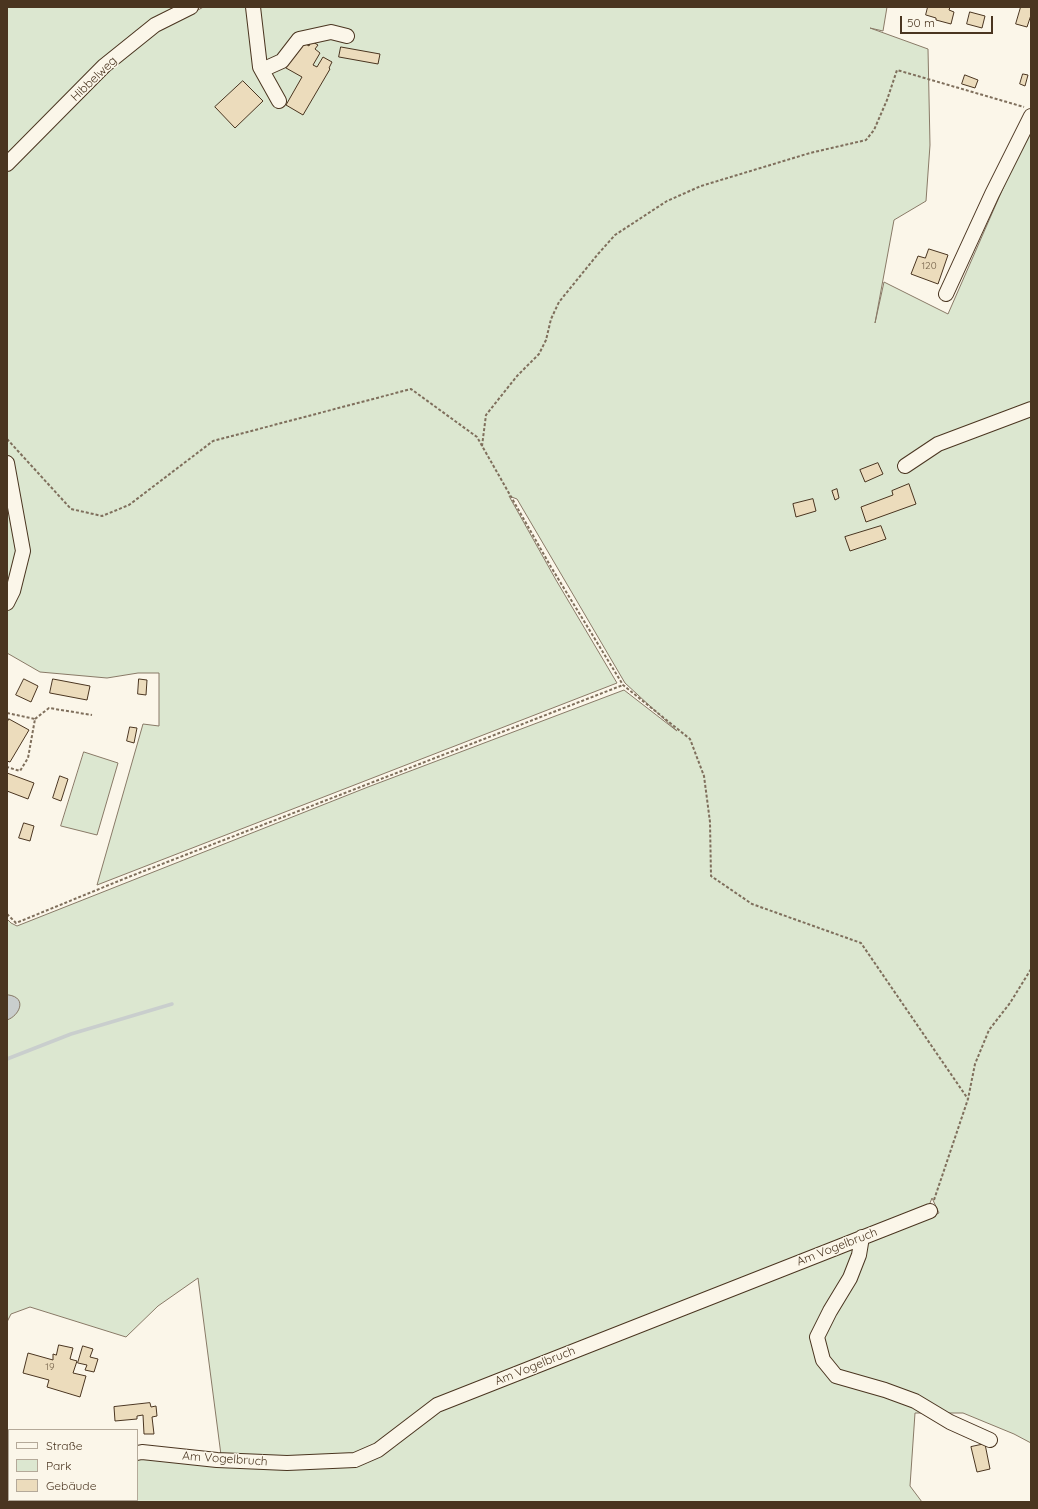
<!DOCTYPE html>
<html>
<head>
<meta charset="utf-8">
<style>
  body { margin:0 }
  #map { position:relative; width:1038px; height:1509px; overflow:hidden; background:#fbf6e9; font-family:Quicksand,sans-serif }
  canvas { display:block }
  .frame { position:absolute; inset:0; border:8px solid #4a3520; pointer-events:none }
  .legend { position:absolute; left:8px; top:1429px; width:130px; height:72px; box-sizing:border-box; background:#fbf6e9; border:1px solid #b4a999; margin:0; padding:5px 7px; list-style:none; font-size:12px; color:#4a3520 }
  .legend li { display:flex; align-items:center; gap:8px; height:20px }
  .legend b { width:20px; border:1px solid #b4a999 }
  .scale { position:absolute; left:900px; top:16px; width:93px; height:18px; box-sizing:border-box; border:2px solid #4a3520; border-top:0; padding-left:5px; font-size:12px; line-height:14px; white-space:nowrap; color:#4a3520; -webkit-text-stroke:3px #fbf6e9; paint-order:stroke }
</style>
</head>
<body>
<div id="map">
<canvas width="1038" height="1509"></canvas>
<div class="frame"></div>
<ul class="legend">
<li><b style="height:5px;background:#fbf6e9"></b>Straße</li>
<li><b style="height:11px;background:#dce7d0"></b>Park</li>
<li><b style="height:11px;background:#ecdcbc"></b>Gebäude</li>
</ul>
<div class="scale">50 m</div>
</div>
<script>
const c = document.querySelector('canvas').getContext('2d');
c.lineJoin = 'round';
function paint(path, color) { c.fillStyle = color; c.fill(path, 'evenodd'); }
function trace(path, color, width, dash) { c.strokeStyle = color; c.lineWidth = width; c.lineCap = dash ? 'butt' : 'round'; c.setLineDash(dash || []); c.stroke(path); }
function label(font, color, halo, rows, align = 'center') {
  c.font = font + ' Quicksand,sans-serif'; c.lineWidth = 3; c.setLineDash([]); c.textBaseline = 'middle'; c.strokeStyle = halo; c.fillStyle = color; for (const [text, x, y, turn = 0] of rows) {
    c.save(); c.translate(x, y); c.rotate((+turn || 0) * Math.PI / 180); c.textAlign = isNaN(turn) ? turn : align; if (halo) c.strokeText(text, 0, 0); c.fillText(text, 0, 0); c.restore();
  }
}
const green = new Path2D(`
  M7 7H181L7 156Z
  M204 7H887L883 31 870 28 928 49 930 145 926 201 894 220 875 323 884 282 948 314 1018 154 1031 130V1443L1014 1434 963 1413H915L910 1486 922 1502H54L56 1500H137V1458L144 1457 259 1464 314 1466 354 1464 384 1450 441 1406 736 1290 939 1213 932 1198 928 1208 917 1213 848 1239 434 1403 374 1449 353 1457 332 1459H286L221 1455 198 1278 158 1306 126 1337 30 1307 11 1314 7 1322V919L11 923 17 926 368 787 624 690 677 731 625 683 517 499 509 496 556 580 617 683 97 885 143 724 159 726V673H138L107 678 40 672 7 653V609L17 587 25 551 16 492 7 488V171L41 139 125 56 158 31Z
  M7 493 18 556 7 593Z
  M84 752 118 763 97 835 61 826Z`);
const water = new Path2D(`
  M9 995C28 998 19 1016 7 1020V996Z`);
const stream = new Path2D(`
  M7 1059 71 1034 172 1004`);
const building = new Path2D(`
  M928 7H950L949 10 954 12 951 24 936 20V18L926 15Z
  M1021 7H1031V15L1027 27 1016 24Z
  M970 12 985 16 982 28 967 24Z
  M301 41 309 46 311 41 318 45 315 49 320 53 313 65 317 67 323 57 332 62 329 68 330 69 303 115 286 105 302 77 286 68Z
  M341 47 380 54 378 64 339 57Z
  M1023 74 1028 75 1025 86 1020 84Z
  M965 75 978 80 975 88 962 84Z
  M243 81 263 101 235 128 215 107Z
  M929 249 948 255 938 284 911 274 918 256 925 258Z
  M878 463 883 474 865 482 860 470Z
  M909 484 916 504 866 522 861 507 893 495 892 491Z
  M837 489 839 498 835 500 832 491Z
  M813 499 816 511 796 517 793 504Z
  M881 526 886 539 850 551 845 537Z
  M24 679 38 686 31 702 16 695Z
  M53 679 90 686 87 700 50 693Z
  M139 679 147 680 146 695 138 694Z
  M9 719 29 730 10 762 7 761V723Z
  M130 727 137 728 134 743 127 741Z
  M7 773 34 783 28 799 7 791Z
  M60 776 68 779 61 801 53 798Z
  M24 823 34 826 30 841 19 838Z
  M59 1345 73 1348 70 1359 77 1361 73 1373 86 1376 80 1397 47 1387 49 1380 23 1373 28 1353 53 1360V1354L56 1355Z
  M83 1346 93 1349 90 1357 98 1359 94 1372 85 1370 87 1365 78 1363Z
  M150 1403 151 1407 156 1406 157 1416 152 1417 154 1434H144L143 1415 137 1416V1419L115 1421 114 1407Z
  M985 1444 990 1469 977 1472 971 1447Z
  M7 1456 9 1457V1479L7 1478Z`);
const path = new Path2D(`
  M7 439 71 509 102 516 129 505 213 441 411 389 477 437 551 567 623 685 690 739 704 776 710 822 711 876 752 904 861 943 968 1099
  M482 446 486 415 517 376 539 354 546 340 551 319 559 302 598 254 615 235 667 201 701 186 810 153 866 140 874 130 887 100 897 70 1024 107
  M7 713 35 719 28 758 20 771 7 767
  M35 719 49 708 92 715
  M7 914 16 923 126 878 623 685
  M934 1200 968 1099 975 1064 989 1030 1010 1003 1031 969`);
const minor = new Path2D(`
  M253 7 260 67 279 101
  M262 70 282 61 299 39 331 32 347 36
  M7 164 104 66 155 25 191 7
  M946 294 992 194 1031 116
  M7 463 23 551 13 591 7 603
  M905 466 938 444 1031 409
  M862 1237 859 1255 850 1278 830 1311 817 1337 823 1360 836 1376 885 1390 915 1401 950 1422 990 1440
  M7 1438 9 1439
  M137 1453 142 1452 217 1460 287 1463 355 1460 378 1450 437 1405 930 1211`);
const numberNames = [
  ["120",929,266],
  ["19",50,1367]
];
const streetNames = [
  ["Hibbelweg",94,79,-44],
  ["Am Vogelbruch",837,1247,-21],
  ["Am Vogelbruch",535,1366,-22],
  ["Am Vogelbruch",225,1459,4]
];
paint(green, '#dce7d0');
trace(green, '#887966', 1);
paint(water, '#c9cecd');
trace(water, '#887966', 1);
trace(stream, '#c9cecd', 3.5);
paint(building, '#ecdcbc');
trace(building, '#4a3520', 1);
trace(minor, '#4a3520', 16);
trace(path, '#7f6f5c', 2, [3, 2]);
trace(minor, '#fbf6e9', 14);
label('10px', '#725f47', null, numberNames);
label('12px', '#4a3520', '#fbf6e9', streetNames);
</script>
</body>
</html>
